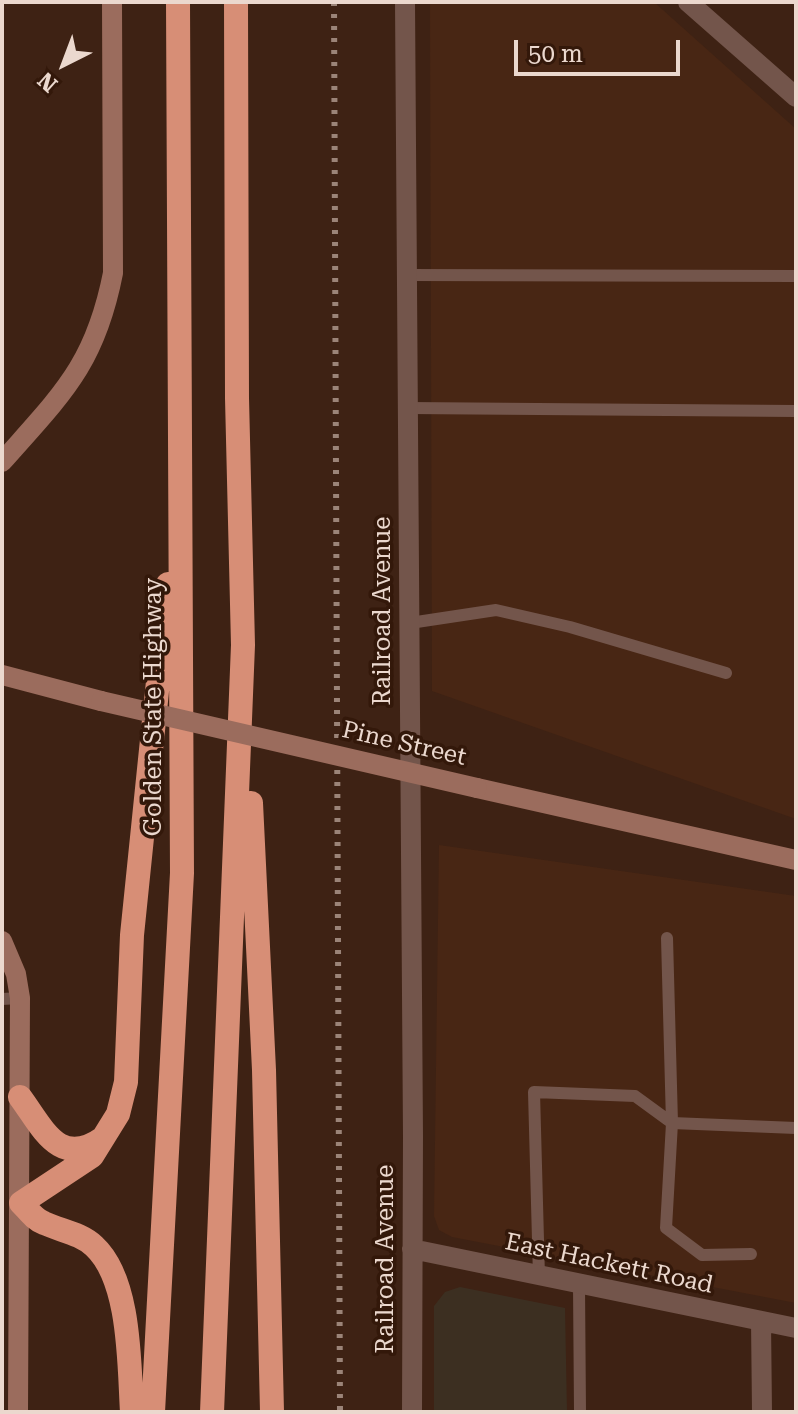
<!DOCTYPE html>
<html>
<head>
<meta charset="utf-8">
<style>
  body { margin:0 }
  #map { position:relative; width:798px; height:1414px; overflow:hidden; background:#3e2214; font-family:"Roboto Serif",serif }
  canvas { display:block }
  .frame { position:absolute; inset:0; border:4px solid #ebd8ce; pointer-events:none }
  .north { position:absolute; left:24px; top:24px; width:80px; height:80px; -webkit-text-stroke:6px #33180a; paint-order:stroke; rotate:222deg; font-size:22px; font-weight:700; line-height:32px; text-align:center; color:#ebd8ce }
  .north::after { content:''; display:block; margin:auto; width:28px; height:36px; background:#ebd8ce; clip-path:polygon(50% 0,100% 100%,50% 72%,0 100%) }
  .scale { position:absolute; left:514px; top:40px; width:166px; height:36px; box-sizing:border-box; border:4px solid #ebd8ce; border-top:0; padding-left:10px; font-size:24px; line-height:28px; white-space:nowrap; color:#ebd8ce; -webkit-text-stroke:6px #33180a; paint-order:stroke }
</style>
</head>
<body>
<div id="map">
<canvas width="798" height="1414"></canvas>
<div class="frame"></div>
<div class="north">N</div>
<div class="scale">50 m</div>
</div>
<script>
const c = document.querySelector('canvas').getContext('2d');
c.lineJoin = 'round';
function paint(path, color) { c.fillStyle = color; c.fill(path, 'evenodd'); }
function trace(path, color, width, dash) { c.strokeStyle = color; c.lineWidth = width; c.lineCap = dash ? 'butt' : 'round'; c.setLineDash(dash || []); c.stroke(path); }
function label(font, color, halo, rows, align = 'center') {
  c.font = font + ' "Roboto Serif",serif'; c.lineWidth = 7; c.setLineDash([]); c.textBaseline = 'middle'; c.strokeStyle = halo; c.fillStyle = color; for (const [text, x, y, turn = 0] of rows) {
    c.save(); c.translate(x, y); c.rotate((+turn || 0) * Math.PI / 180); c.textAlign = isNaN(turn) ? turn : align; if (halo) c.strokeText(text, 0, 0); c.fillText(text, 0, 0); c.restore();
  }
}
const commercial = new Path2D(`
  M460 1287 565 1308 567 1412H434V1306L445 1292Z`);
const built = new Path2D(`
  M430 2H654L796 129V819L432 691Z
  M439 845 796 896V1303L452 1237 439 1230 434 1216Z`);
const lane = new Path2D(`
  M407 275 796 276
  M408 408 796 411
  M410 623 496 610 570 627 726 673
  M667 938 672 1123 666 1228 702 1255 751 1254
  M2 999 20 998
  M539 1277 534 1092 635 1096 672 1123 796 1128
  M579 1286 580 1412`);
const street = new Path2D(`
  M405 2 413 1136 412 1412
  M688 2 796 97
  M412 1249 796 1328
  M761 1321 762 1412`);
const secondary = new Path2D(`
  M2 462C62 394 95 365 113 273L112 2
  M2 675 101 701
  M477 788 796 860
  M2 941 16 974 20 998 18 1412`);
const highway = new Path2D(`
  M251 803 264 1070 272 1412
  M20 1097C43 1128 59 1169 103 1138
  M132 1412C129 1365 131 1280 94 1246 80 1233 61 1231 44 1223 35 1220 28 1210 21 1203L92 1156 118 1114 126 1082 132 935 168 584
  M153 1412 182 873 178 2
  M212 1412 243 645 237 398 236 2`);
const rail = new Path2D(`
  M334 2 340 1412`);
const secondaryBridge = new Path2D(`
  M101 701 477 788`);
const streetNames = [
  ["Railroad Avenue",383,611,-90],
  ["Golden State Highway",154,707,-90],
  ["Pine Street",404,744,13],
  ["Railroad Avenue",386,1259,-90],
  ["East Hackett Road",609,1264,12]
];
paint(commercial, '#3c2f21');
paint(built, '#482614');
trace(lane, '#73554b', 12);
trace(street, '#73554b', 20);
trace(secondary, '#9b6c5d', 20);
trace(highway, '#d78e76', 24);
trace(rail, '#9b8478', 6, [4, 8]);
trace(secondaryBridge, '#9b6c5d', 20);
label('24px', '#ebd8ce', '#33180a', streetNames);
</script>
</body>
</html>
